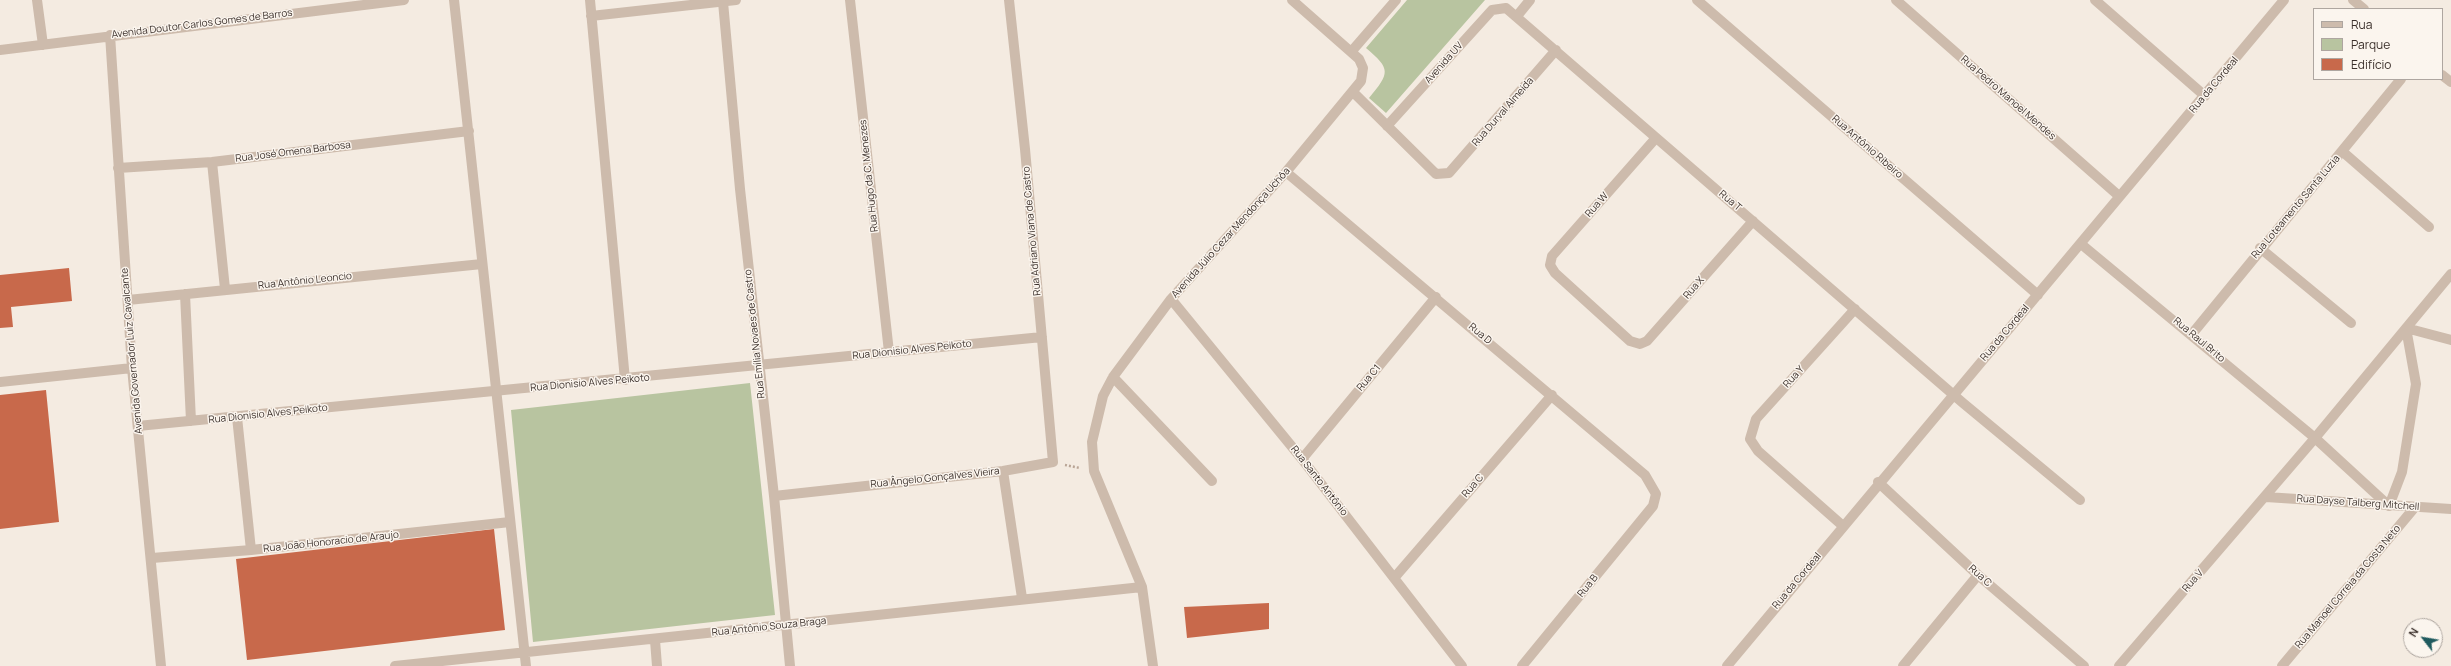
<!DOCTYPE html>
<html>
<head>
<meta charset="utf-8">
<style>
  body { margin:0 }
  #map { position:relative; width:2451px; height:666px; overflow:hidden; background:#f4ebe1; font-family:Manrope,sans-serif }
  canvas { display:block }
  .legend { position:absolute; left:2313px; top:8px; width:130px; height:72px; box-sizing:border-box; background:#fbf5ee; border:1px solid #aea6a0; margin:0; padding:5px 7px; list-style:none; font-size:12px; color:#3b302b }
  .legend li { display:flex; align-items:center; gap:8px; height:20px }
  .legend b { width:20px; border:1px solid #aea6a0 }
  .north { position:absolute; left:2403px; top:618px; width:40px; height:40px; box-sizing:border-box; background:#fbf5ee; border:1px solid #aea6a0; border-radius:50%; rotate:301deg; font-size:11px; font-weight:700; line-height:16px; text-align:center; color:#3b302b }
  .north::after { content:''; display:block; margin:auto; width:14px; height:18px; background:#1f5a5e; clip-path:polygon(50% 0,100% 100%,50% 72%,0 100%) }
</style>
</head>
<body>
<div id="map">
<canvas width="2451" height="666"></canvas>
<ul class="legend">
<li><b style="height:5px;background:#cdbbac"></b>Rua</li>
<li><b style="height:11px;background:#b8c4a0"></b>Parque</li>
<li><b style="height:11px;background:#c8694b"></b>Edifício</li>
</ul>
<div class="north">N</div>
</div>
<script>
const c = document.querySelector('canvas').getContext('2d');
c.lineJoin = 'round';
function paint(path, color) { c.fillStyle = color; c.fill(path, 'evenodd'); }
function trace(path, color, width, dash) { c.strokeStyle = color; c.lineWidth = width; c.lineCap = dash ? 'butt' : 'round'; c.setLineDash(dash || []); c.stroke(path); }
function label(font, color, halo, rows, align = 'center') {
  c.font = font + ' Manrope,sans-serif'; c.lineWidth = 3; c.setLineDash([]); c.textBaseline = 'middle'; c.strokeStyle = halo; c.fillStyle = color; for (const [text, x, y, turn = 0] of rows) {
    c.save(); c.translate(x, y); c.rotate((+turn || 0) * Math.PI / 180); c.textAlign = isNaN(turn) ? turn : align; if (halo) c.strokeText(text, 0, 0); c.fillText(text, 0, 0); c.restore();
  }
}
const green = new Path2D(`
  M1407 0H1485L1386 113 1369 98C1390 73 1391 69 1366 48Z
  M750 383 775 615 533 642 511 410Z`);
const building = new Path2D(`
  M69 268 72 301 11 307 13 327 0 328V275Z
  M46 390 59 522 0 529V395Z
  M494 529 505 630 247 660 236 559Z
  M1269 603V629L1187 638 1184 607Z`);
const path = new Path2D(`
  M1065 465 1080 468`);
const minor = new Path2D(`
  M37 0 43 45
  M454 0 526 666
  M590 0 625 380
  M850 0 889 352
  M1697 0 2038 295
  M1896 0 2119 196
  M2095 0 2205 96
  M2353 0 2364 9
  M723 2 740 189 774 496 790 666
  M591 16 736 0
  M1517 16 1530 0
  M110 35 132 368 161 666
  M0 50 404 0
  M1351 52 1396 0
  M2442 75 2451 82
  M1354 93 1436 174 1449 173 1556 50
  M1387 126 1492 10 1506 8 1963 403 2080 500
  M1655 139 1552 256 1550 265 1555 273 1630 341 1640 344 1647 341 1753 221
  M2343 152 2429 227
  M212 162 225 289
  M118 168 212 162 469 131
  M1286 172 1645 475 1656 494 1653 506 1522 666
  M2081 244 2315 438 2389 506 2402 472 2416 384 2406 328 2451 340
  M2260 248 2351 323
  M185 294 191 421
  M1171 299 1302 459 1462 666
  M128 300 482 264
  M2192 334 2401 79
  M1113 377 1212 481
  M0 382 132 368
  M237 417 251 550
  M138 426 1042 337
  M1302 459 1436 297
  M1003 471 1022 598
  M1878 482 1978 575 2084 666
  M774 496 1003 471 1053 462 1025 149 1009 0
  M2266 497 2451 509
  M1843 526 1758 451 1750 439 1756 419 1855 309
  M152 558 251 550 510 522
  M1395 577 1552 395
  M655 640 657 666
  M395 666 1142 587
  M1153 666 1142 587 1094 471 1092 442 1103 396 1113 377 1171 299 1286 172 1361 81 1363 68 1359 59 1292 0
  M1727 666 2284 0
  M1903 666 1978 575
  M2119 666 2315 438 2451 274
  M2282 666 2415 507`);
const streetNames = [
  ["Avenida Doutor Carlos Gomes de Barros",202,24,-7],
  ["Avenida UV",1444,63,-48],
  ["Rua da Cordeal",2214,85,-50],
  ["Rua Pedro Manoel Mendes",2008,98,41],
  ["Rua Durval Almeida",1503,112,-49],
  ["Rua Antônio Ribeiro",1867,147,41],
  ["Rua José Omena Barbosa",293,152,-7],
  ["Rua Hugo da C. Menezes",869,176,-96],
  ["Rua T",1730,201,40],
  ["Rua W",1597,205,-49],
  ["Rua Loteamento Santa Luzia",2296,207,-50],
  ["Rua Adriano Viana de Castro",1032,231,-95],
  ["Avenida Júlio Cezar Mendonça Uchôa",1231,233,-48],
  ["Rua Antônio Leoncio",305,281,-6],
  ["Rua X",1694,288,-49],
  ["Rua da Cordeal",2005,333,-50],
  ["Rua Emília Novaes de Castro",755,334,-96],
  ["Rua D",1480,334,40],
  ["Rua Raul Brito",2199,340,40],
  ["Rua Dionisio Alves Peikoto",912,350,-6],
  ["Avenida Governador Luiz Cavalcante",132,351,-95],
  ["Rua Y",1794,377,-48],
  ["Rua C1",1369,378,-50],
  ["Rua Dionisio Alves Peikoto",590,383,-5],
  ["Rua Dionisio Alves Peikoto",268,414,-6],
  ["Rua Ângelo Gonçalves Vieira",935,478,-6],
  ["Rua Santo Antônio",1319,481,52],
  ["Rua C",1473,486,-49],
  ["Rua Dayse Talberg Mitchell",2358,503,4],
  ["Rua João Honoracio de Araujo",331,542,-6],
  ["Rua C",1980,576,42],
  ["Rua da Cordeal",1797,581,-50],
  ["Rua V",2193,581,-49],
  ["Rua B",1588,586,-51],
  ["Rua Manoel Correia da Costa Neto",2348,587,-50],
  ["Rua Antônio Souza Braga",769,627,-6]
];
paint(green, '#b8c4a0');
paint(building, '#c8694b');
trace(path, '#b9a596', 2.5, [2, 2]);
trace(minor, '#cdbbac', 10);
label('10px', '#3b302b', '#fbf5ee', streetNames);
</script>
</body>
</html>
